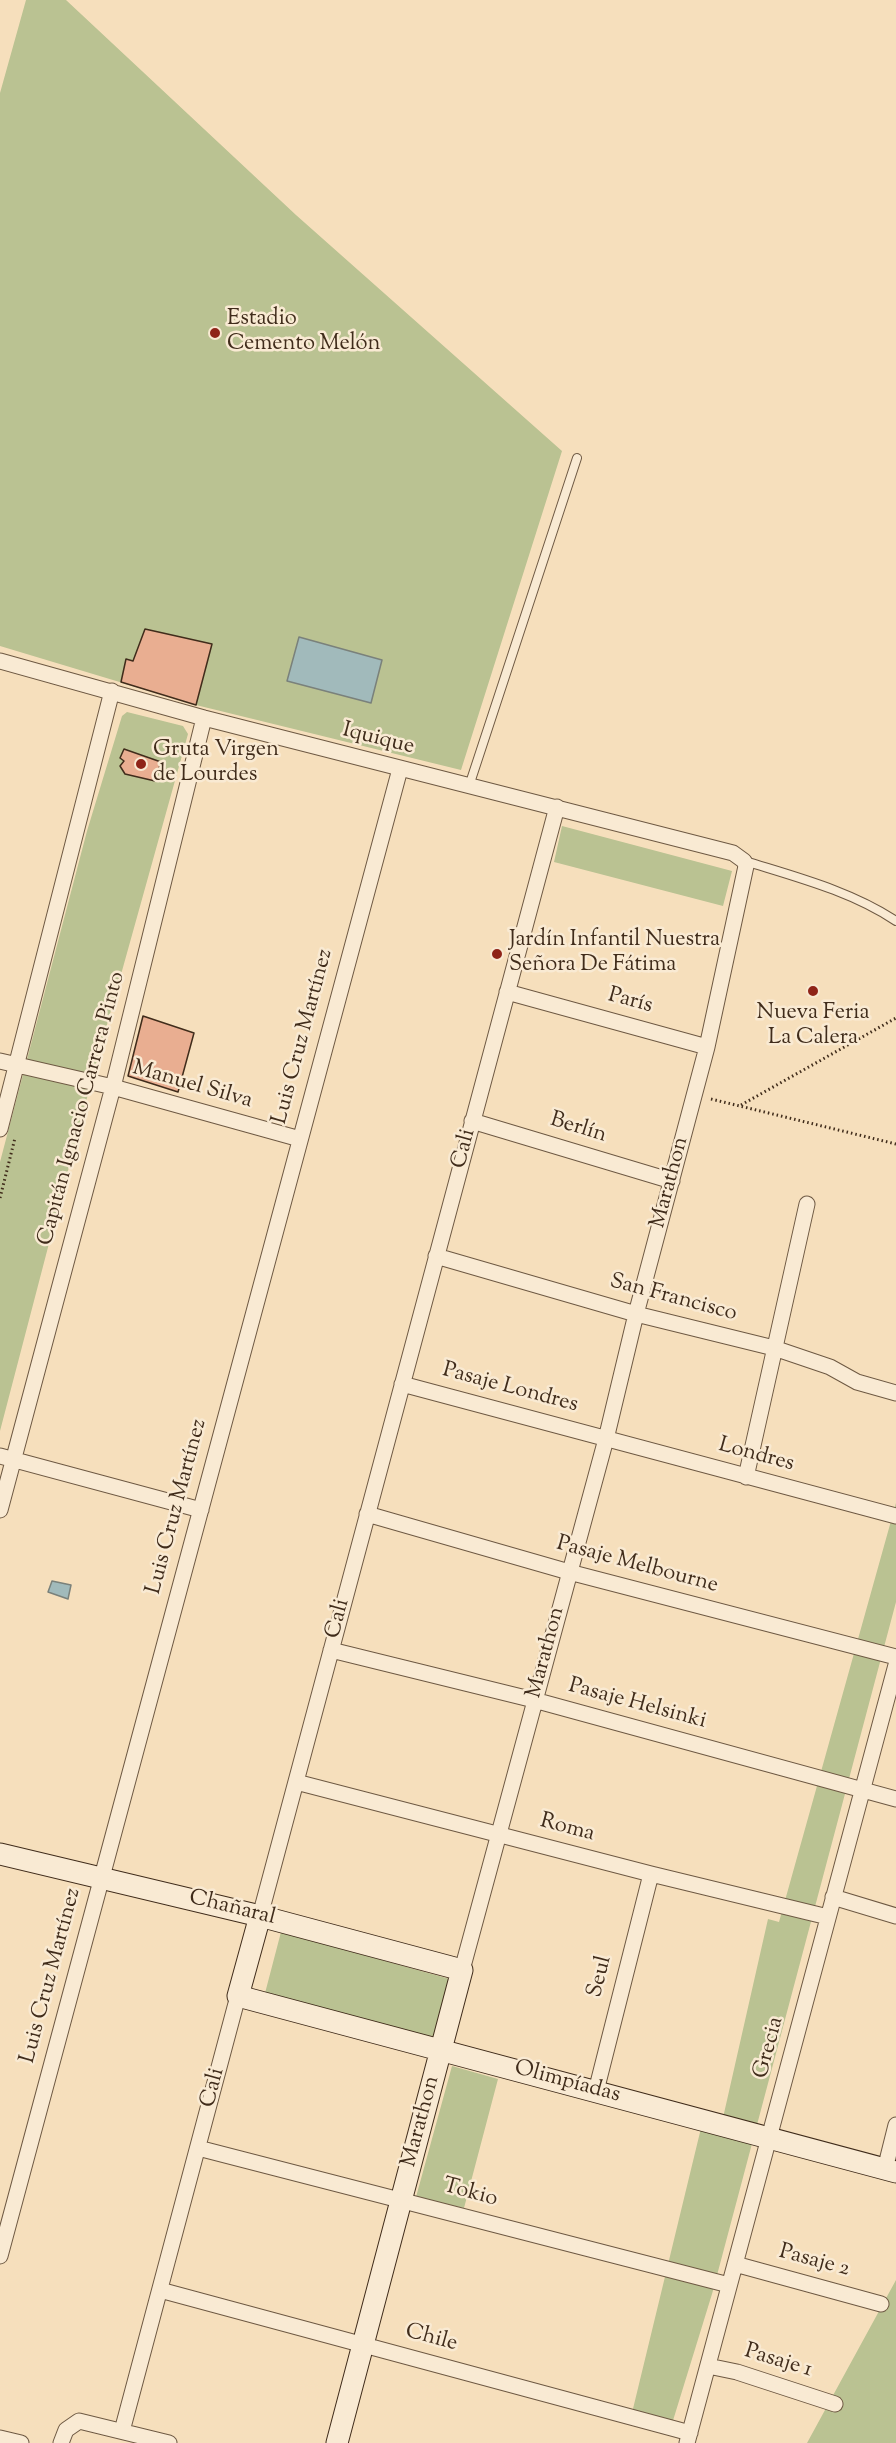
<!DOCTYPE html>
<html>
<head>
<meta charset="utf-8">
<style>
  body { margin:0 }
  canvas { display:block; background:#f6dfbc }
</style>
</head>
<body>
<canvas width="896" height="2443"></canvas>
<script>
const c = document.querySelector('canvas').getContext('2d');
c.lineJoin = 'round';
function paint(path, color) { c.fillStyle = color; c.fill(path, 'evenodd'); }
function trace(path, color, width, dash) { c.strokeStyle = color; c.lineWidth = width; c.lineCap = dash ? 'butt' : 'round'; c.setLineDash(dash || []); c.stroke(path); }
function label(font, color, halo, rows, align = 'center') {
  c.font = font + ' "Sorts Mill Goudy",serif'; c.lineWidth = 5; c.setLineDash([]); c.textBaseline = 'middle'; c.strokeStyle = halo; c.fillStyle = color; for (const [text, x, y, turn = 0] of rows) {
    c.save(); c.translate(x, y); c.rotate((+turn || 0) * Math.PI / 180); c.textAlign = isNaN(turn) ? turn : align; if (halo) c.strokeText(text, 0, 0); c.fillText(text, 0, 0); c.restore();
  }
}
const green = new Path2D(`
  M26 0H66L296 215 562 451 461 770 196 705 0 646V93Z
  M127 712 183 726 188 734 93 1075 0 1431V1162L87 831 122 716Z
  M562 826 732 871 723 906 554 862Z
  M896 1503V1602L712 2294 671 2427 631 2417 702 2124 720 2131 768 1919 779 1922Z
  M281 1932 450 1979 434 2039 264 1997Z
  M452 2066 498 2079 464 2208 416 2197Z
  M896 2280V2443H807Z`);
const water = new Path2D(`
  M299 637 382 660 371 703 287 681Z
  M52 1581 71 1585 68 1599 48 1592Z`);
const building = new Path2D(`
  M145 629 212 644 196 705 121 682 126 659 133 661Z
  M124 749 161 762 155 781 125 774 120 766 124 761 120 758Z
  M143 1016 194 1033 178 1092 128 1076Z`);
const path = new Path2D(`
  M711 1099 896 1144
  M741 1105 896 1018
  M0 1198 15 1138`);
const lane = new Path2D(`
  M469 786 577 458
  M745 861C796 877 851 891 896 921`);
const street = new Path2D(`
  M0 661 204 718 733 853 744 861 746 866 707 1047 636 1314 606 1439 462 1970
  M507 992 707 1047
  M0 1061 113 1087 300 1139
  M472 1121 672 1181
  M0 1129 112 691
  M436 1256 636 1314 774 1348 830 1367 857 1382 896 1393
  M402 1384 896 1516
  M0 1456 201 1510
  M746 1477 807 1204
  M0 1510 113 1087 204 718
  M367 1514 569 1572 896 1657
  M331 1650 534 1700 896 1799
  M296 1782 651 1874 828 1917
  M833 1897 896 1916
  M260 1916 557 807
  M596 2091 651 1874
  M198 2148 729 2285
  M885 2169 896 2125
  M0 2256 400 769
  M735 2264 881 2304
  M160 2290 690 2433
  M708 2366 737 2372 835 2404
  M122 2431 238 1996
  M0 2438 21 2443
  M61 2443 66 2430 79 2421 169 2443
  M687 2443 896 1665`);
const secondary = new Path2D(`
  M0 1854 260 1916 462 1970 337 2443
  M260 1916 238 1996 896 2172`);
const markers = [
  [215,333,6,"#8f2418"],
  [141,764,6,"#8f2418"],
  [497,954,6,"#8f2418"],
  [813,991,6,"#8f2418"]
];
const poiNames = [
  ["Estadio",227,320],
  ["Cemento Melón",227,345],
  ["Gruta Virgen",153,751],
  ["de Lourdes",153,776],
  ["Jardín Infantil Nuestra",509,941],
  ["Señora De Fátima",509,966],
  ["Nueva Feria",813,1014,"center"],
  ["La Calera",813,1039,"center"]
];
const streetNames = [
  ["Iquique",378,740,14],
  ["París",630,1002,15],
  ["Luis Cruz Martínez",304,1037,-75],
  ["Manuel Silva",192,1086,16],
  ["Capitán Ignacio Carrera Pinto",83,1109,-75],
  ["Berlín",578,1129,17],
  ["Cali",465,1149,-75],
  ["Marathon",671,1183,-75],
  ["San Francisco",673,1299,15],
  ["Pasaje Londres",510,1389,15],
  ["Londres",756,1456,15],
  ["Luis Cruz Martínez",178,1507,-75],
  ["Pasaje Melbourne",637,1566,15],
  ["Cali",339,1619,-75],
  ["Marathon",547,1653,-75],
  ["Pasaje Helsinki",637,1705,15],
  ["Roma",567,1829,15],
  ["Chañaral",232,1909,14],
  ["Luis Cruz Martínez",52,1976,-75],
  ["Seul",601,1977,-76],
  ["Grecia",770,2048,-75],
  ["Olimpíadas",567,2083,15],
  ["Cali",214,2088,-75],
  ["Marathon",422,2122,-75],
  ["Tokio",470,2194,15],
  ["Pasaje 2",814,2262,15],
  ["Chile",431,2339,15],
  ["Pasaje 1",778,2362,17]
];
paint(green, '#bac292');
paint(water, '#a1babb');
trace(water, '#7a817b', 1.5);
paint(building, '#e9ae91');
trace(building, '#402c1b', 1.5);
trace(lane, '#6e5943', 10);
trace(street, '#6e5943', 17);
trace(secondary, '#402c1b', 23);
trace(path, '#402c1b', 3, [1.5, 3]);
trace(lane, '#f9ead3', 8);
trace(street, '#f9ead3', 15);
trace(secondary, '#f9ead3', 21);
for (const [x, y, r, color] of markers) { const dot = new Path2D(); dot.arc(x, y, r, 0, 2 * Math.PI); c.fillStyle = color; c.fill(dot); trace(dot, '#f9ead3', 2); }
label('22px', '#402c1b', '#f9ead3', poiNames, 'left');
label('22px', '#402c1b', '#f9ead3', streetNames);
</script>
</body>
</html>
